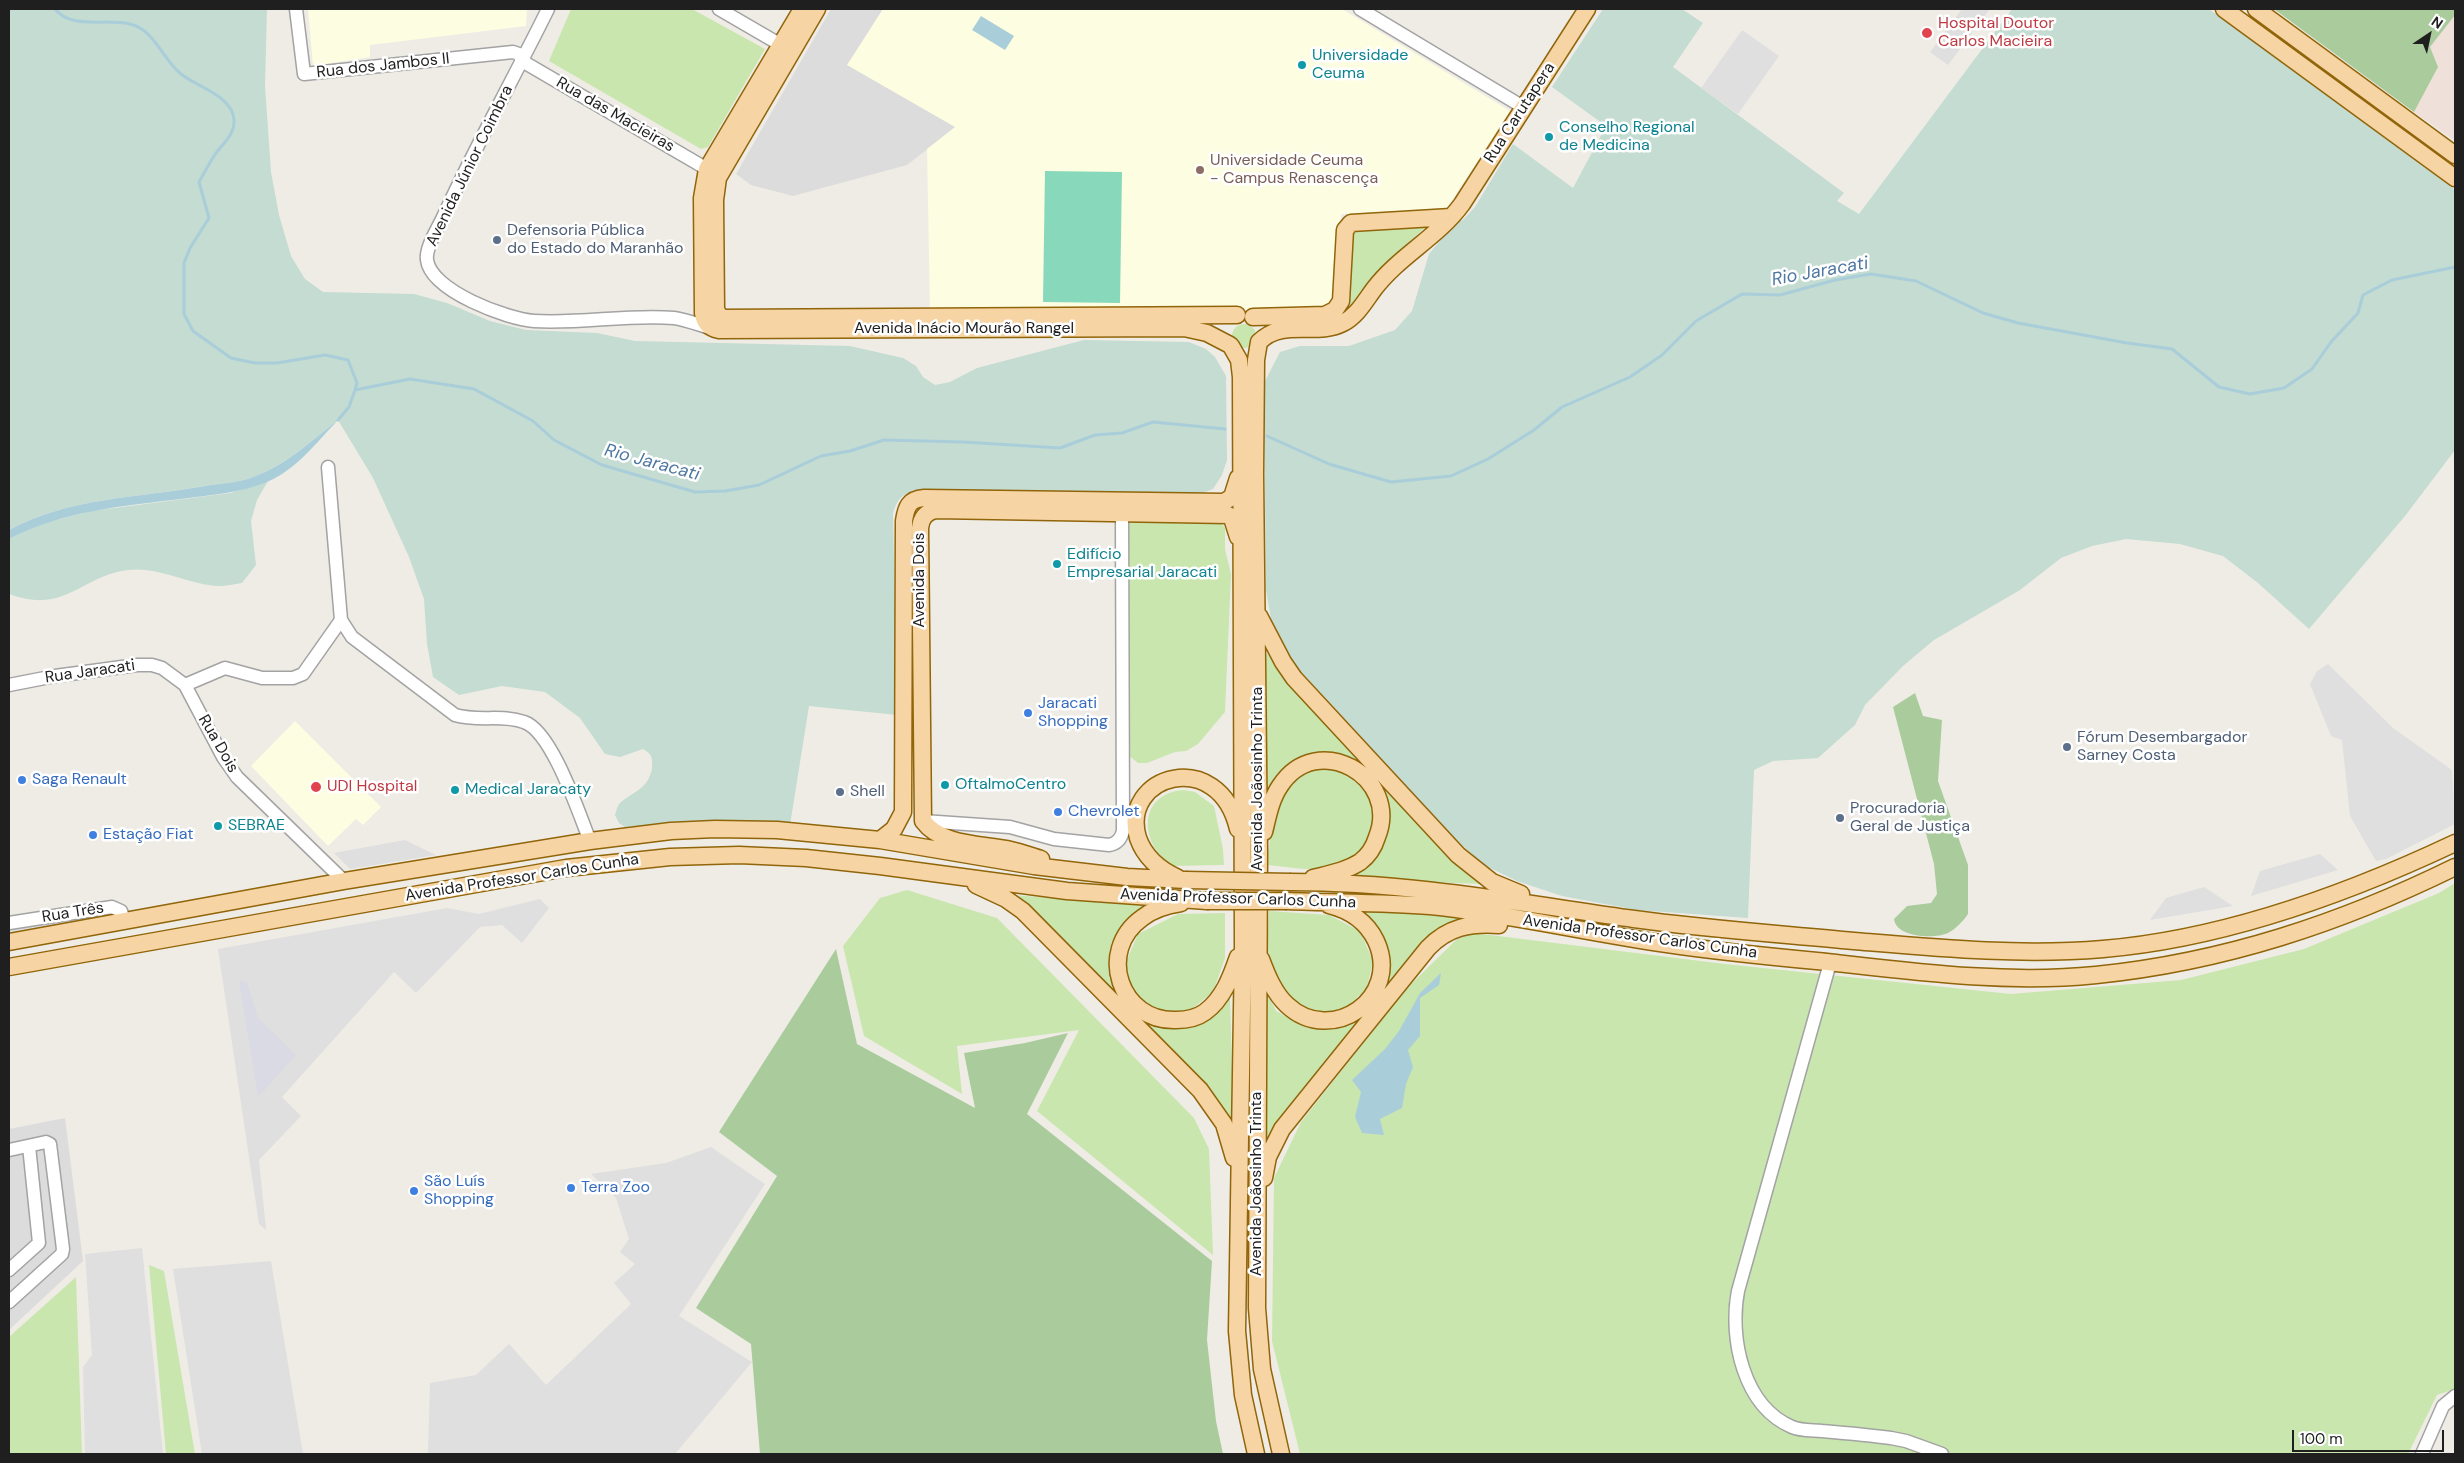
<!DOCTYPE html>
<html>
<head>
<meta charset="utf-8">
<style>
  body { margin:0 }
  #map { position:relative; width:2464px; height:1463px; overflow:hidden; background:#efece6; font-family:"DM Sans",sans-serif }
  canvas { display:block }
  .frame { position:absolute; inset:0; border:10px solid #1f1f1f; pointer-events:none }
  .north { position:absolute; left:2404px; top:10px; width:50px; height:50px; -webkit-text-stroke:4px #fff; paint-order:stroke; rotate:34deg; font-size:14px; font-weight:700; line-height:20px; text-align:center; color:#1f1f1f }
  .north::after { content:''; display:block; margin:auto; width:18px; height:22px; background:#1f1f1f; clip-path:polygon(50% 0,100% 100%,50% 72%,0 100%) }
  .scale { position:absolute; left:2292px; top:1430px; width:152px; height:22px; box-sizing:border-box; border:2px solid #1f1f1f; border-top:0; padding-left:6px; font-size:15px; line-height:18px; white-space:nowrap; color:#1f1f1f; -webkit-text-stroke:4px #fff; paint-order:stroke }
</style>
</head>
<body>
<div id="map">
<canvas width="2464" height="1463"></canvas>
<div class="frame"></div>
<div class="north">N</div>
<div class="scale">100 m</div>
</div>
<script>
const c = document.querySelector('canvas').getContext('2d');
c.lineJoin = 'round';
function paint(path, color) { c.fillStyle = color; c.fill(path, 'evenodd'); }
function trace(path, color, width, dash) { c.strokeStyle = color; c.lineWidth = width; c.lineCap = dash ? 'butt' : 'round'; c.setLineDash(dash || []); c.stroke(path); }
function label(font, color, halo, rows, align = 'center') {
  c.font = font + ' "DM Sans",sans-serif'; c.lineWidth = 5; c.setLineDash([]); c.textBaseline = 'middle'; c.strokeStyle = halo; c.fillStyle = color; for (const [text, x, y, turn = 0] of rows) {
    c.save(); c.translate(x, y); c.rotate((+turn || 0) * Math.PI / 180); c.textAlign = isNaN(turn) ? turn : align; if (halo) c.strokeText(text, 0, 0); c.fillText(text, 0, 0); c.restore();
  }
}
const residential = new Path2D(`
  M831 9H883L848 65 956 127 907 165 793 196 751 185 736 174Z
  M65 1118 83 1261 9 1330V1129Z`);
const education = new Path2D(`
  M308 9H527L526 26 370 45V57L313 66Z
  M883 9H1342L1510 111 1447 208 1341 214 1336 297 1325 310 930 311 927 149 955 127 847 65Z
  M295 721 381 807 363 825 356 819 328 846 251 766Z`);
const military = new Path2D(`
  M2274 9H2455V141L2414 112Z`);
const grass = new Path2D(`
  M571 9H692L765 49 708 147 701 149 549 61Z
  M1428 225 1390 259 1344 314 1340 312 1352 229Z
  M1232 336a12 12 0 1 1 24 0a12 12 0 1 1-24 0Z
  M1127 522 1222 524 1225 528V549L1231 574 1225 712 1198 744 1186 751 1175 752 1147 763H1138L1128 755Z
  M1266 654H1270L1284 678 1437 845 1483 884 1347 879C1390 842 1392 844 1379 788L1312 756 1300 759 1289 765 1266 797Z
  M1327 766C1333 768 1343 769 1349 772 1353 775 1357 780 1360 783 1385 809 1373 851 1340 864 1317 874 1292 867 1268 865 1270 835 1272 791 1300 773 1307 769 1319 768 1327 766Z
  M1184 790 1195 792 1214 806 1223 849 1224 865 1172 866C1138 843 1138 793 1184 790Z
  M2455 883V1389L2437 1395 2408 1454H1300L1272 1341 1274 1178 1301 1122 1406 989 1456 940 1474 933 1725 964 2011 994 2181 980 2304 949 2439 893Z
  M907 890 997 918 1194 1118 1209 1149 1213 1255 1037 1111 1079 1030 957 1046 962 1094 864 1036 843 946 880 898Z
  M1013 895 1153 906 1129 920 1111 943 1109 978 1143 1019 1161 1028 1201 1023 1230 997 1234 1141 1227 1119Z
  M1387 909 1475 919 1405 964 1267 1140 1263 1096 1264 986 1276 1011 1304 1026 1333 1029 1354 1019 1387 976 1358 911Z
  M1269 911 1329 915 1360 931 1373 961 1367 988 1344 1010 1319 1017C1311 1013 1298 1009 1291 1003 1264 981 1267 941 1269 911Z
  M1225 913V958L1213 992 1187 1013 1159 1011 1139 999 1130 983 1126 962 1138 934 1178 914Z
  M149 1265 164 1271 195 1454H166Z
  M76 1277 82 1454H9V1337Z`);
const forest = new Path2D(`
  M2274 9H2455V15L2430 47 2438 67 2414 112Z
  M1915 693 1923 716 1942 720 1938 781 1968 865V914C1964 920 1956 929 1948 933 1935 939 1896 938 1894 919L1907 906 1931 903 1937 894 1934 864 1893 707Z
  M836 949 857 1044 975 1108 964 1053 1025 1043 1068 1033 1027 1114 1212 1261 1207 1340 1216 1421 1223 1454H760L751 1344 696 1308 777 1176 719 1132Z`);
const wetland = new Path2D(`
  M9 9H267L265 86 271 172 279 215 291 256 305 279 323 292 414 294 447 303 490 321 526 330 597 333 635 341 850 346 903 358 916 366 923 377 935 385 950 382 977 368 1084 340 1189 342 1206 349 1215 357 1226 376 1227 460 1222 475 1213 489 1197 495 914 490C901 495 897 500 893 513L897 715 809 706 790 825 723 820 625 827 619 823 615 815C616 812 617 807 619 804 632 792 649 789 652 768 653 758 652 754 643 749L620 757 605 754 580 718 545 692 502 686 459 695 433 677 427 644 424 599 409 557 373 478 338 420C311 441 285 465 253 477 239 483 220 483 204 486 138 498 70 497 9 530Z
  M1603 9H1682L1703 23 1673 67 1844 193 1837 201 1859 214 2012 9H2209L2455 190V450L2405 516 2309 629 2258 583 2223 556 2180 544 2126 539 2092 546 2061 558 2020 590 1934 640 1903 666 1865 705 1855 725 1818 758 1773 761 1754 770 1748 918 1637 910 1562 896 1517 881 1484 865 1456 840 1298 668 1280 644 1271 619 1266 590 1264 383 1280 352 1300 346H1349L1395 330 1412 311 1429 254 1453 225 1464 219 1475 207 1513 144 1573 188 1606 126 1552 87Z
  M268 481 257 500 251 521 256 565 242 583C234 584 226 586 219 586 189 585 159 566 128 570 80 576 66 615 9 594V539L33 526 91 511 231 493Z`);
const pitch = new Path2D(`
  M1045 171 1122 172 1120 303 1043 302Z`);
const parking = new Path2D(`
  M1962 9 1989 10 1948 65 1930 52Z
  M1742 30 1779 56 1738 114 1701 88Z
  M2328 664 2393 728 2452 770 2455 824 2386 859 2376 861 2350 816 2342 740 2331 736 2310 684 2317 671Z
  M405 840 436 855 350 869 334 853Z
  M2320 854 2338 870 2251 896 2260 871Z
  M2204 887 2233 906 2150 920 2166 898Z
  M540 899 549 908 522 943 502 925 480 927 416 993 394 972 282 1097 301 1116 259 1160 266 1230 259 1224 218 949 447 908 479 914Z
  M107 910 112 918 9 938V924Z
  M711 1147 765 1184 679 1316 752 1362 675 1454H428L430 1383 476 1375 509 1344 546 1385 631 1304 614 1283 635 1264 620 1252 629 1239 616 1198 591 1174 666 1163Z
  M142 1248 163 1454H85L83 1367 92 1355 85 1254Z
  M271 1261 303 1454H202L173 1269Z`);
const plaza = new Path2D(`
  M239 981 247 982 258 1018 296 1055 258 1097Z`);
const water = new Path2D(`
  M981 16 1014 36 1005 50 972 30Z
  M338 420C317 442 296 470 267 482 240 493 210 495 181 499 123 506 62 511 9 539V530C70 497 138 498 205 486 220 483 239 483 253 477 286 465 311 441 338 420Z
  M1441 973 1439 985 1420 998V1036L1408 1050 1413 1067 1406 1084 1402 1108 1380 1119 1384 1135 1362 1133 1355 1117 1361 1092 1352 1080 1385 1049 1399 1031 1420 993Z`);
const stream = new Path2D(`
  M55 9C72 30 105 18 130 24 154 29 163 60 181 74 197 87 233 96 234 120 235 135 222 144 214 156 209 164 204 173 199 182L209 218 190 248 184 263V314L193 331 231 358 255 363H277L325 355 348 360 357 383 355 390
  M338 420 349 407 355 390 410 379 474 389 533 421 554 440 602 465 695 492 725 491 759 485 821 456 850 451 884 440 963 442 1060 448 1095 435 1122 433 1153 422 1225 429
  M1267 436 1329 464 1391 482 1451 476 1488 459 1534 430 1562 407 1630 377 1662 355 1696 321 1742 294 1780 295 1835 280 1871 274 1916 281 1983 313 2018 323 2127 343 2172 349 2219 387 2250 394 2284 388 2312 369 2331 342 2358 313 2363 295 2392 280 2455 267`);
const minor = new Path2D(`
  M296 9 304 74 513 52 519 54 522 61 707 169
  M548 9C514 78 476 145 444 215 439 227 425 247 427 260 431 291 507 319 534 321 581 324 628 314 674 318 688 320 702 326 714 329
  M719 9 781 45
  M1360 9 1523 107
  M328 467 341 620 352 637 455 715C478 722 502 714 524 722 552 731 579 814 590 841
  M9 685 55 676 137 665H152L162 668 185 685 223 757 237 777 344 881
  M185 685 225 668 262 678H293L303 674 341 620
  M923 821 1010 827 1054 839 1109 845C1116 844 1121 839 1123 831L1122 513
  M9 923 112 907 121 911 124 921
  M1830 963 1738 1291C1729 1338 1743 1406 1792 1427 1801 1431 1813 1430 1822 1431 1845 1433 1868 1435 1891 1438L1906 1441 1942 1454
  M9 1150 46 1142 50 1144 63 1249 62 1254 9 1302
  M9 1270 39 1243 29 1146
  M2422 1454 2443 1406 2455 1396`);
const major = new Path2D(`
  M802 9 707 169 702 198 703 313C704 323 710 328 719 330L1184 328 1207 333 1230 345
  M817 9 718 178 715 200 716 310 721 318 1237 315
  M2224 9 2455 178
  M2256 9 2455 155
  M1253 317 1325 315 1335 310 1341 301 1345 230 1351 223 1451 217
  M1259 342 1256 360 1255 474 1259 851 1257 1308 1262 1369 1281 1454
  M1259 342C1283 318 1316 337 1343 323 1357 316 1365 301 1374 289 1399 256 1438 237 1462 204L1587 9
  M1231 346 1239 360 1241 377 1243 946 1237 1331 1243 1395 1256 1454
  M1259 616 1283 662 1294 678 1458 855 1492 882 1521 894
  M1264 832C1268 816 1271 799 1280 786 1317 729 1401 777 1377 837 1374 847 1368 856 1360 862 1346 871 1329 874 1313 878
  M880 840 894 829 903 812 904 521C906 507 909 499 924 498L1224 502 1232 497 1238 478
  M1041 859C1031 856 1021 852 1011 850 983 844 941 846 923 821L920 528C921 518 926 512 936 510L1228 515 1232 518 1238 537
  M1178 878C1160 870 1145 858 1138 838 1119 775 1219 746 1238 829
  M1291 882C1407 882 1520 903 1634 919 1707 929 1781 934 1854 941 1937 948 2020 956 2103 949 2223 939 2347 894 2455 843
  M976 885 1006 899 1023 911 1200 1090 1224 1124 1234 1158
  M1287 901C1335 903 1383 902 1430 906 1510 914 1588 933 1667 944 1720 952 1774 957 1827 962 1916 972 2007 984 2096 975 2224 962 2341 923 2455 867
  M1181 903C1167 905 1152 910 1142 918 1096 951 1120 1022 1176 1020 1186 1020 1197 1018 1205 1012 1223 999 1231 977 1238 957
  M9 942 344 881 590 841 671 831 715 829 777 830 880 840 1034 866 1127 877 1186 880
  M1261 959C1267 975 1274 993 1287 1005 1332 1047 1402 997 1376 941 1367 922 1349 910 1329 905
  M9 967 566 868 670 857 739 855 806 858 880 866 1067 891 1207 901
  M1264 1178 1268 1157 1282 1129 1428 948C1448 927 1470 923 1499 925`);
const majorBridge = new Path2D(`
  M1186 880 1291 882
  M1207 901H1287`);
const markers = [
  [1927,33,6,"#e0444e"],
  [1302,65,5,"#0f9aa8"],
  [1549,137,5,"#0f9aa8"],
  [1200,170,5,"#8d6e63"],
  [497,240,5,"#5c6f8a"],
  [1057,564,5,"#0f9aa8"],
  [1028,713,5,"#3f7fe0"],
  [2067,747,5,"#5c6f8a"],
  [22,780,5,"#3f7fe0"],
  [945,785,5,"#0f9aa8"],
  [316,787,6,"#e0444e"],
  [455,790,5,"#0f9aa8"],
  [840,792,5,"#5c6f8a"],
  [1058,812,5,"#3f7fe0"],
  [1840,818,5,"#5c6f8a"],
  [218,826,5,"#0f9aa8"],
  [93,835,5,"#3f7fe0"],
  [571,1188,5,"#3f7fe0"],
  [414,1191,5,"#3f7fe0"]
];
const healthNames = [
  ["Hospital Doutor",1938,24],
  ["Carlos Macieira",1938,42],
  ["UDI Hospital",327,787]
];
const cultureNames = [
  ["Universidade",1312,56],
  ["Ceuma",1312,74],
  ["Conselho Regional",1559,128],
  ["de Medicina",1559,146],
  ["Edifício",1067,555],
  ["Empresarial Jaracati",1067,573],
  ["OftalmoCentro",955,785],
  ["Medical Jaracaty",465,790],
  ["SEBRAE",228,826]
];
const streetNames = [
  ["Rua dos Jambos II",383,66,-6],
  ["Rua Carutapera",1520,113,-57],
  ["Rua das Macieiras",615,115,30],
  ["Avenida Júnior Coimbra",470,166,-64],
  ["Avenida Inácio Mourão Rangel",964,329],
  ["Avenida Dois",920,580,-90],
  ["Rua Jaracati",90,672,-8],
  ["Rua Dois",218,744,60],
  ["Avenida Joãosinho Trinta",1258,779,-90],
  ["Avenida Professor Carlos Cunha",522,878,-9],
  ["Avenida Professor Carlos Cunha",1238,899,2],
  ["Rua Três",73,913,-9],
  ["Avenida Professor Carlos Cunha",1640,937,8],
  ["Avenida Joãosinho Trinta",1257,1184,-90]
];
const educationNames = [
  ["Universidade Ceuma",1210,161],
  ["- Campus Renascença",1210,179]
];
const serviceNames = [
  ["Defensoria Pública",507,231],
  ["do Estado do Maranhão",507,249],
  ["Fórum Desembargador",2077,738],
  ["Sarney Costa",2077,756],
  ["Shell",850,792],
  ["Procuradoria",1850,809],
  ["Geral de Justiça",1850,827]
];
const shopNames = [
  ["Jaracati",1038,704],
  ["Shopping",1038,722],
  ["Saga Renault",32,780],
  ["Chevrolet",1068,812],
  ["Estação Fiat",103,835],
  ["São Luís",424,1182],
  ["Shopping",424,1200],
  ["Terra Zoo",581,1188]
];
const waterNames = [
  ["Rio Jaracati",1820,272,-10],
  ["Rio Jaracati",652,463,15]
];
paint(residential, '#dddcdc');
paint(education, '#fdfde1');
paint(military, '#f0e0da');
paint(grass, '#c9e6af');
paint(forest, '#aacc9d');
paint(wetland, '#c4dcd1');
paint(pitch, '#88d9bb');
paint(parking, '#dfdfdf');
paint(plaza, '#dadae5');
paint(water, '#a9ceda');
trace(stream, '#a9ceda', 3);
trace(minor, '#a3a3a3', 15);
trace(major, '#916509', 19);
trace(minor, '#fff', 12);
trace(major, '#f6d4a4', 16);
trace(majorBridge, '#916509', 19, []);
trace(majorBridge, '#f6d4a4', 16);
for (const [x, y, r, color] of markers) { const dot = new Path2D(); dot.arc(x, y, r, 0, 2 * Math.PI); c.fillStyle = color; c.fill(dot); trace(dot, '#fff', 2); }
label('16px', '#be3a42', '#fff', healthNames, 'left');
label('16px', '#0d838f', '#fff', cultureNames, 'left');
label('16px', '#1f1f1f', '#fff', streetNames);
label('16px', '#785e54', '#fff', educationNames, 'left');
label('16px', '#4e5e75', '#fff', serviceNames, 'left');
label('16px', '#366cbe', '#fff', shopNames, 'left');
label('italic 18px', '#4e77a1', '#fff', waterNames);
</script>
</body>
</html>
